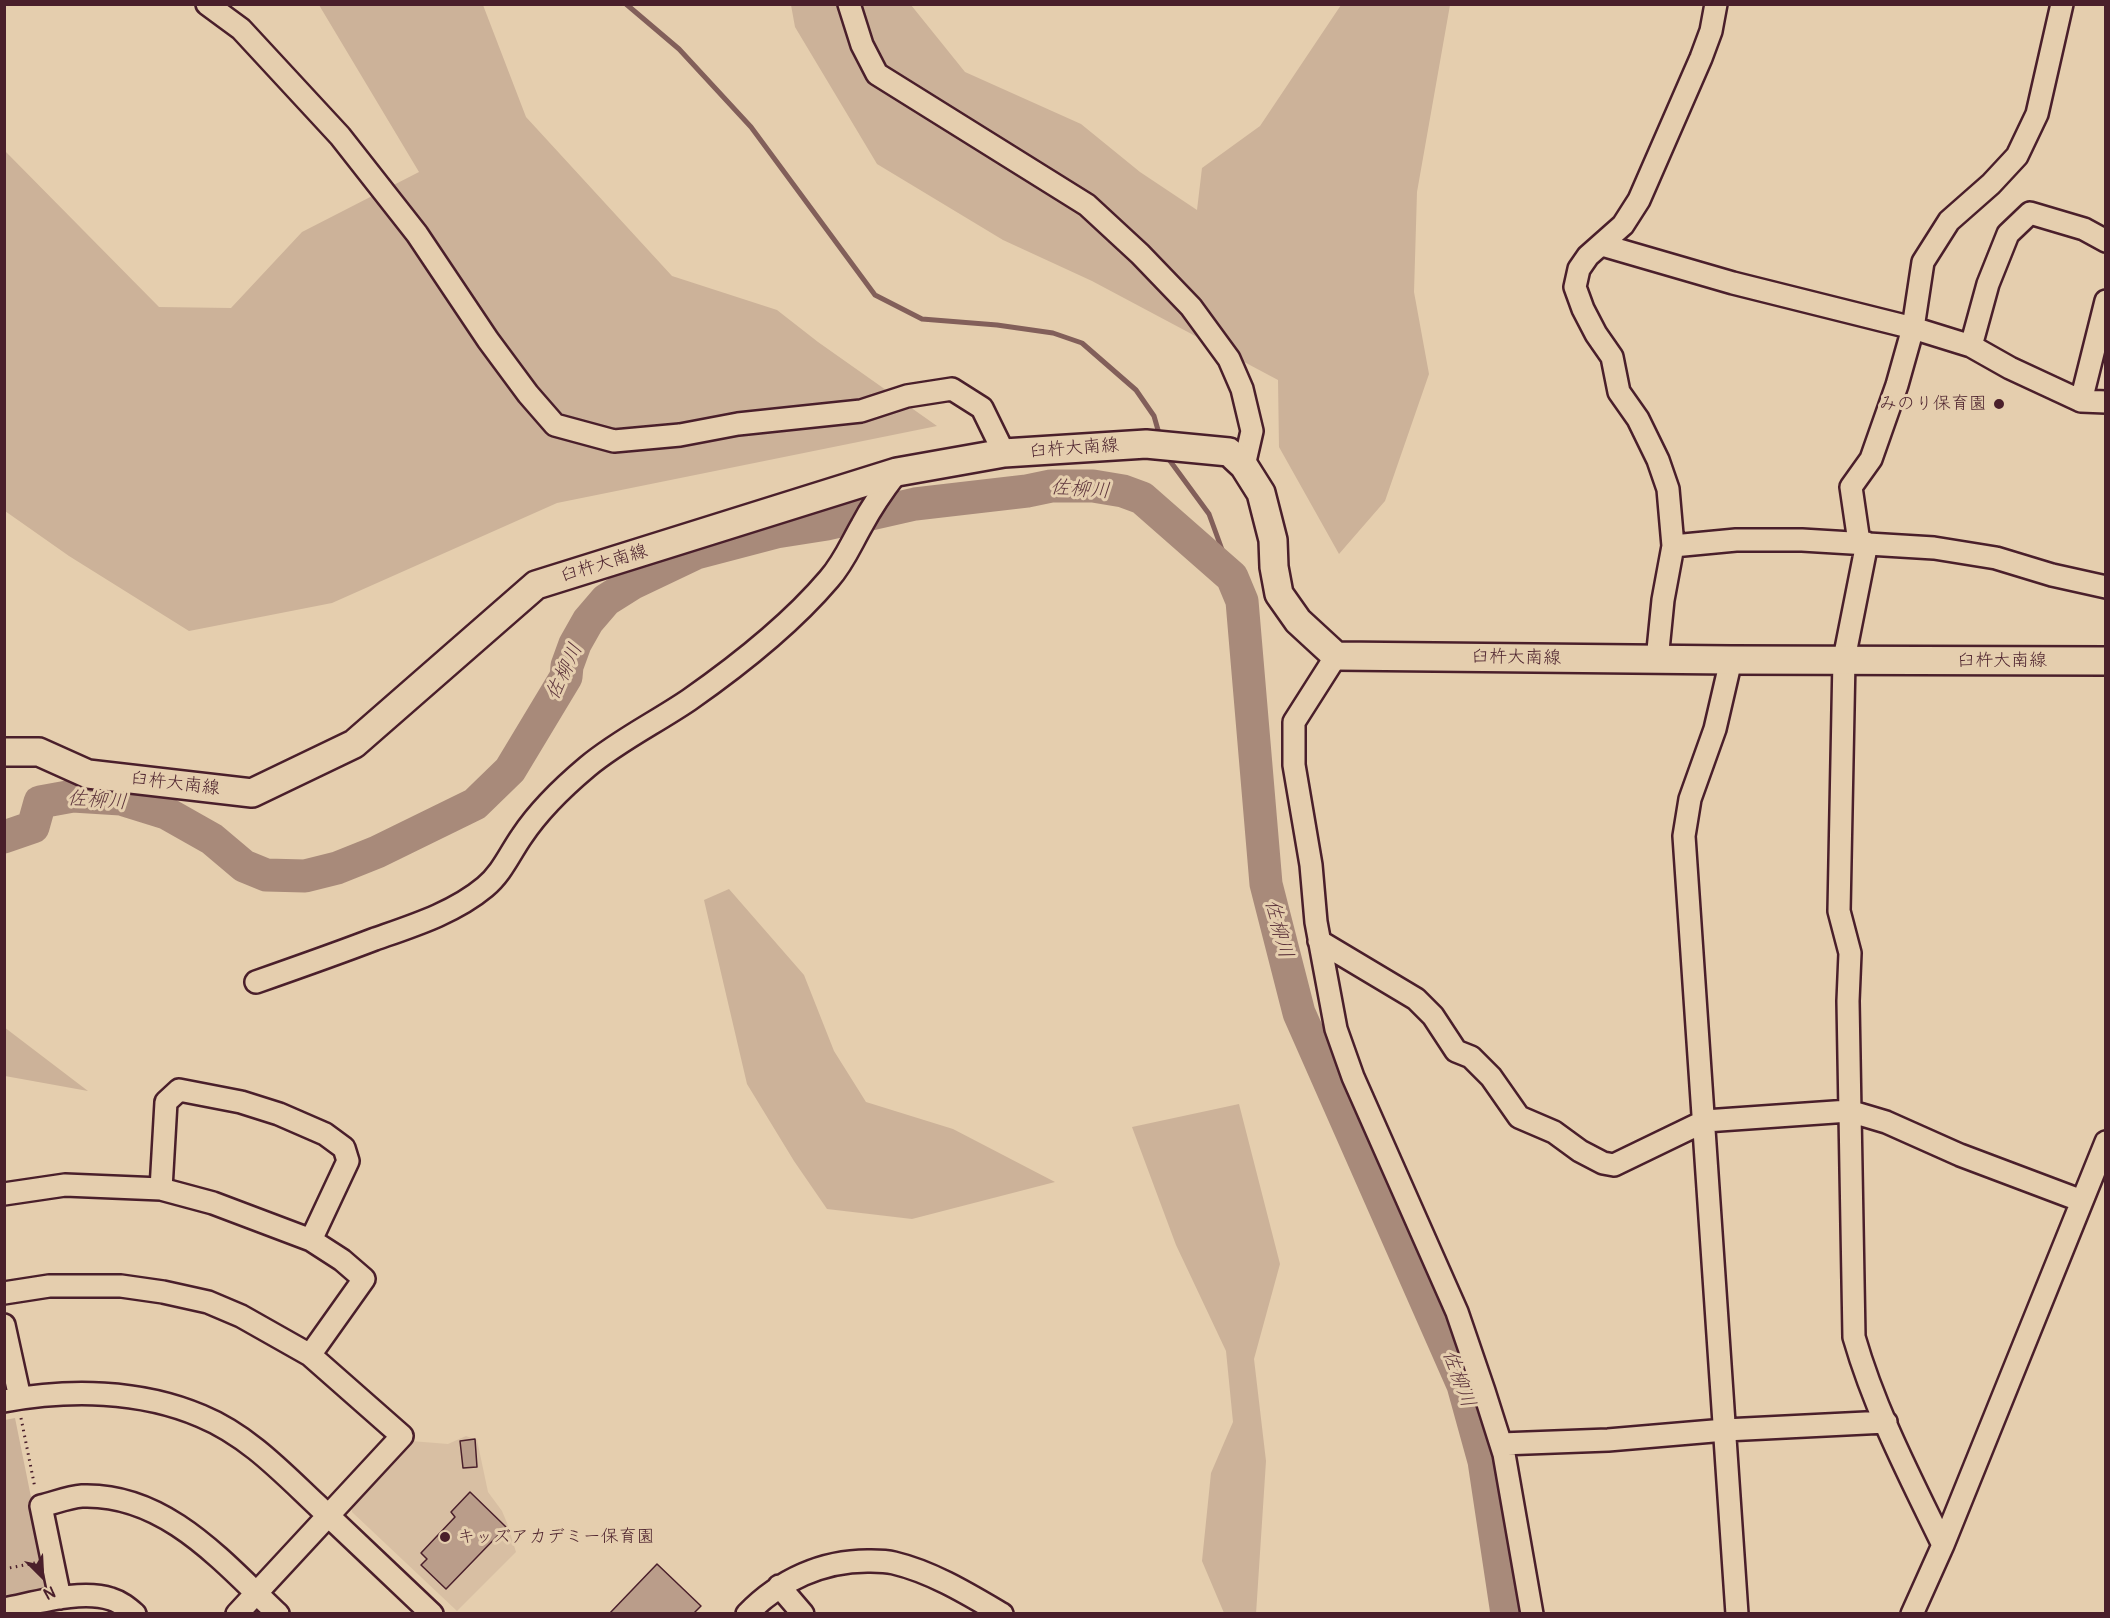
<!DOCTYPE html>
<html>
<head>
<meta charset="utf-8">
<style>
  body { margin:0 }
  #map { position:relative; width:2110px; height:1618px; overflow:hidden; background:#e5ceae; font-family:Pangolin,sans-serif }
  canvas { display:block }
  .frame { position:absolute; inset:0; border:6px solid #4a1f2b; pointer-events:none }
  .north { position:absolute; left:12px; top:1546px; width:60px; height:60px; -webkit-text-stroke:4px #e5ceae; paint-order:stroke; rotate:156deg; font-size:16px; font-weight:700; line-height:24px; text-align:center; color:#4a1f2b }
  .north::after { content:''; display:block; margin:auto; width:21px; height:27px; background:#4a1f2b; clip-path:polygon(50% 0,100% 100%,50% 72%,0 100%) }
</style>
</head>
<body>
<div id="map">
<canvas width="2110" height="1618"></canvas>
<div class="frame"></div>
<div class="north">N</div>
</div>
<script>
const c = document.querySelector('canvas').getContext('2d');
c.lineJoin = 'round';
function paint(path, color) { c.fillStyle = color; c.fill(path, 'evenodd'); }
function trace(path, color, width, dash) { c.strokeStyle = color; c.lineWidth = width; c.lineCap = dash ? 'butt' : 'round'; c.setLineDash(dash || []); c.stroke(path); }
function label(font, color, halo, rows, align = 'center') {
  c.font = font + ' Pangolin,"Klee One",sans-serif'; c.lineWidth = 6; c.setLineDash([]); c.textBaseline = 'middle'; c.strokeStyle = halo; c.fillStyle = color; for (const [text, x, y, turn = 0] of rows) {
    c.save(); c.translate(x, y); c.rotate((+turn || 0) * Math.PI / 180); c.textAlign = isNaN(turn) ? turn : align; if (halo) c.strokeText(text, 0, 0); c.fillText(text, 0, 0); c.restore();
  }
}
const built = new Path2D(`
  M466 1436 477 1440 488 1492 502 1511 507 1523 516 1552 457 1611 352 1512V1501L411 1441 448 1444Z`);
const green = new Path2D(`
  M319 5H483L526 117 672 276 777 310 818 342 937 426 557 503 332 603 189 631 69 556 5 511 4 150 159 307 231 308 302 232 419 172Z
  M791 5H911L965 72 1081 124 1140 172 1197 210 1202 168 1260 126 1341 5H1450L1417 192 1414 292 1429 374 1385 501 1339 554 1279 447 1278 380 1092 281 1003 240 877 164 795 27Z
  M729 889 804 975 834 1051 866 1102 953 1129 1055 1182 912 1219 827 1209 794 1161 747 1084 704 900Z
  M4 1027 88 1091 5 1076Z
  M1239 1104 1280 1264 1254 1359 1266 1461 1256 1614 1224 1613 1202 1561 1211 1473 1233 1422 1226 1351 1176 1245 1132 1127Z
  M15 1418 49 1586 41 1596 5 1603V1420Z`);
const stream = new Path2D(`
  M626 4 679 49 751 127 875 295 922 319 997 325 1053 333 1082 343 1136 390 1154 416 1160 437
  M1165 454 1209 514 1232 577`);
const river = new Path2D(`
  M4 837 33 827 40 802 73 796 121 799 166 813 212 839 244 866 266 875 305 876 337 868 377 852 475 804 510 770 566 677 567 666 575 644 588 621 606 600 633 583 696 553 776 532 827 524 915 504 1027 491 1051 486H1093L1123 491 1142 498 1232 577 1242 601 1266 884 1299 1013 1463 1385 1484 1461 1507 1614`);
const building = new Path2D(`
  M475 1439 477 1467 463 1468 460 1441Z
  M470 1492 506 1527 446 1589 421 1565 427 1559 421 1553 455 1517 451 1512Z
  M657 1564 701 1606 693 1614H609Z`);
const path = new Path2D(`
  M21 1418 35 1488
  M4 1569 35 1563`);
const minor = new Path2D(`
  M207 4 241 29 340 136 417 234 488 340 528 394 555 425 614 441 680 435 738 424 861 411 907 396 952 389 982 408 1004 453
  M849 4 862 45 877 74 1087 205 1140 254 1191 307 1229 359 1242 389 1252 431 1244 466
  M1602 245 1733 283 1913 328 1923 262 1949 221 1991 184 2017 156 2037 114 2062 4
  M1971 346 1988 284 2008 234 2030 213 2084 229 2106 241
  M2081 401 2106 301
  M1859 542 1851 487 1871 459 1897 385 1913 328 1971 346 2010 368 2081 401 2106 402
  M1867 543 1844 659 1839 911 1850 953 1848 1001 1854 1337C1875 1410 1910 1477 1943 1545
  M1673 546 1736 540H1802L1934 548 1996 558 2052 575 2106 587
  M1336 656 1294 722V765L1311 865 1316 922 1336 1029 1353 1077 1457 1312 1484 1391 1504 1454 1532 1614
  M1657 660 1663 600 1673 546 1668 489 1658 460 1638 419 1619 392 1612 357 1596 334 1583 309 1575 287 1579 269 1588 256 1623 225 1639 200 1701 58 1711 31 1716 4
  M1731 660 1715 729 1690 799 1684 836 1737 1614
  M1319 941 1416 999 1433 1016 1456 1051 1471 1057 1491 1077 1519 1117 1554 1132 1580 1151 1603 1163 1614 1165 1705 1121 1849 1111 1886 1122 1960 1155 2082 1201
  M256 982C296 968 336 954 375 939 412 926 454 913 485 887 502 873 510 853 522 836 540 809 562 788 587 767 618 741 655 723 689 700 739 665 790 625 829 579 844 562 851 544 862 525 872 506 884 489 897 472
  M161 1189 166 1102 179 1090 241 1102 279 1114 325 1134 344 1148 348 1161 311 1240
  M4 1194 65 1185 161 1189 213 1203 311 1240 342 1260 364 1279 310 1355
  M4 1293 49 1286H121L163 1292 208 1302 241 1316 310 1355 402 1436 237 1614
  M4 1325 20 1398
  M4 1401C69 1389 140 1390 201 1416 247 1435 281 1471 316 1504 355 1541 393 1577 432 1614
  M1501 1444 1608 1440 1725 1430 1886 1422
  M779 1586 803 1614
  M60 1598 41 1506C54 1503 68 1497 82 1496 165 1493 222 1561 278 1614
  M4 1609C36 1603 81 1589 111 1599 121 1602 128 1608 135 1614
  M747 1614C780 1580 823 1560 871 1561 878 1561 886 1561 894 1563 932 1572 968 1594 1002 1614
  M1912 1614 1943 1545 2106 1142`);
const major = new Path2D(`
  M4 752H39L88 774 252 793 354 744 536 585 897 472 1004 453 1146 444 1229 452 1244 466 1261 493 1273 540 1274 567 1279 594 1298 621 1336 656 1731 660 2106 661`);
const markers = [
  [1999,404,6,"#4a1f2b"],
  [445,1537,6,"#4a1f2b"]
];
const poiNames = [
  ["みのり保育園",1987,404],
  ["キッズアカデミー保育園",457,1537,"left"]
];
const streetNames = [
  ["臼杵大南線",1074,449,-4],
  ["臼杵大南線",604,564,-17],
  ["臼杵大南線",1516,658,1],
  ["臼杵大南線",2002,661],
  ["臼杵大南線",175,784,7]
];
const waterNames = [
  ["佐柳川",1080,490,4],
  ["佐柳川",565,672,-65],
  ["佐柳川",97,801,4],
  ["佐柳川",1278,929,75],
  ["佐柳川",1458,1379,70]
];
paint(built, '#d8bfa3');
paint(green, '#ccb299');
trace(stream, '#825f5a', 5);
trace(river, '#a88a7a', 33);
paint(building, '#ba9d8a');
trace(building, '#4a1f2b', 1.5);
trace(minor, '#4a1f2b', 26);
trace(major, '#4a1f2b', 32);
trace(path, '#4a1f2b', 3, [1.5, 4.5]);
trace(minor, '#e5ceae', 21);
trace(major, '#e5ceae', 27);
for (const [x, y, r, color] of markers) { const dot = new Path2D(); dot.arc(x, y, r, 0, 2 * Math.PI); c.fillStyle = color; c.fill(dot); trace(dot, '#e5ceae', 2); }
label('18px', '#4a1f2b', '#e5ceae', poiNames, 'right');
label('18px', '#4a1f2b', '#e5ceae', streetNames);
label('italic 20px', '#5d343b', '#e5ceae', waterNames);
</script>
</body>
</html>
